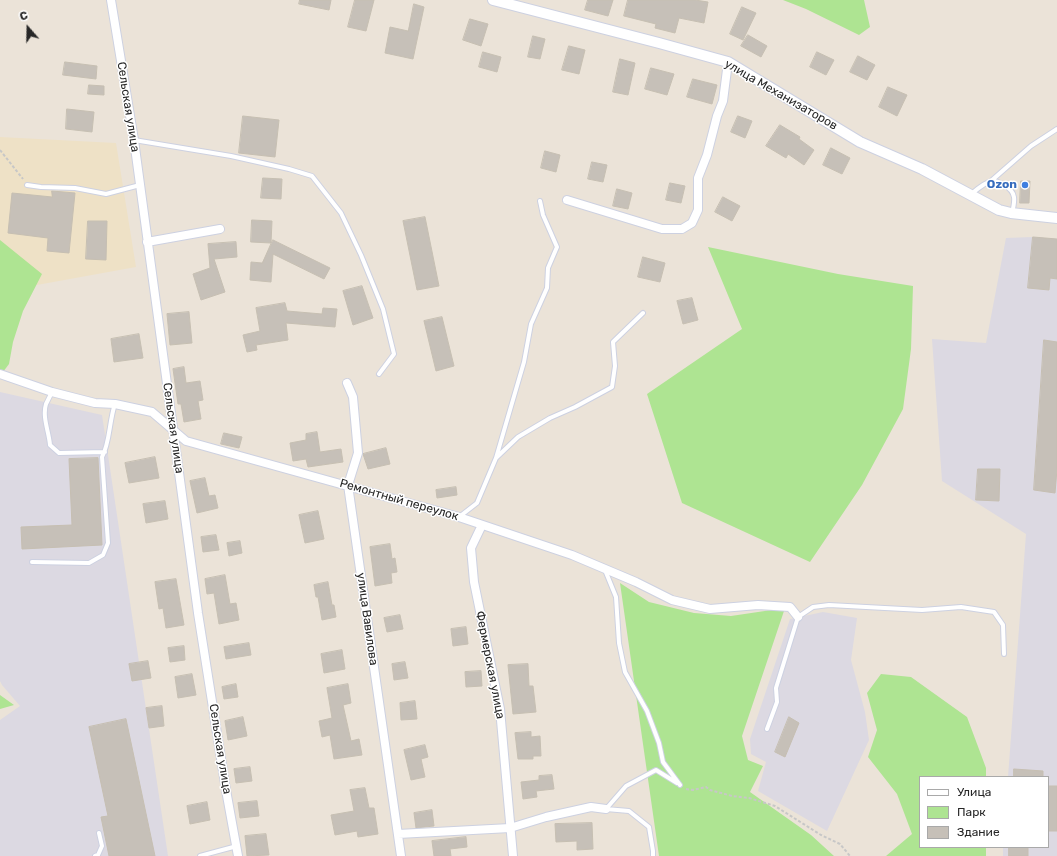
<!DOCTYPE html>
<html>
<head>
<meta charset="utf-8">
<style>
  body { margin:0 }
  #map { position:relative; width:1057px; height:856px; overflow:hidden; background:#ebe3d8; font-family:Rubik,sans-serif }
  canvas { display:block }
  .legend { position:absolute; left:919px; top:776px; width:130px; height:72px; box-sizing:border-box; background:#fff; border:1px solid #a9a9a9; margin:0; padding:5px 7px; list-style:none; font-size:12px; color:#272727 }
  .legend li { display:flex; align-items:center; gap:8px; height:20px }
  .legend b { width:20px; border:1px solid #a9a9a9 }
  .north { position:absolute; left:8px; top:8px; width:40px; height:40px; -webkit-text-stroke:3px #fff; paint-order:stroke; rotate:340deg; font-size:11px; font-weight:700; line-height:16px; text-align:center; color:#272727 }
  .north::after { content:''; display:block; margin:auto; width:14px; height:18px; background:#272727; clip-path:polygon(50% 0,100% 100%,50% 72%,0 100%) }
</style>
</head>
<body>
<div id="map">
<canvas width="1057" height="856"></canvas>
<ul class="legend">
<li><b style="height:5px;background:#fff"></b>Улица</li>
<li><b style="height:11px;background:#aee492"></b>Парк</li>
<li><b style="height:11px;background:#c6c0b8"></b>Здание</li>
</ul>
<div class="north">С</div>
</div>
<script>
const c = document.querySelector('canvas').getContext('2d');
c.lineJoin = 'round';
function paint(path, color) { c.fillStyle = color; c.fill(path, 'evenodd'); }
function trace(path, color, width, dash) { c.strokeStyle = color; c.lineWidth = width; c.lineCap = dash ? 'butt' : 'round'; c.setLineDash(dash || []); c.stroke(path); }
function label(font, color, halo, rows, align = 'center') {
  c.font = font + ' Rubik,sans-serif'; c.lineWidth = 3; c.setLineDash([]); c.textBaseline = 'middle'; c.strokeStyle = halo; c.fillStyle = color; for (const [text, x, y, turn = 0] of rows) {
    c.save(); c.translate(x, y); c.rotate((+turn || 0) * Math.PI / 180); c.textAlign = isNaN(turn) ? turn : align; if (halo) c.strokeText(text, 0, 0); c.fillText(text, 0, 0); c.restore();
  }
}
const industrial = new Path2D(`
  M1033 237 1057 239V856H1003V847H1048V777H1008L1026 534 942 481 932 339 986 343 1006 238Z
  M0 392 102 415 168 856H0V720L20 706 2 685 0 681Z
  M823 612 857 618 851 660 865 712 869 740 827 831 758 791 766 762 751 754 750 739 790 619Z`);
const education = new Path2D(`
  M0 137 116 143 136 267 37 285 6 257 0 254Z`);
const green = new Path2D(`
  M783 0H864L870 27 859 35 806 9Z
  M0 240 42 274 23 311 13 342 9 364 3 372H0Z
  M708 247 838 274 913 286 911 349 903 409 862 485 810 562 682 503 647 394 742 329Z
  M620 583 649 602 694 613 731 616 785 608 742 736 748 760 763 766 750 792 811 835 834 856H659Z
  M881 674 911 677 967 717 986 768V777H920V847H986V856H886L912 834 897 794 868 757 877 730 867 693Z
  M0 695 14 705 0 709Z`);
const building = new Path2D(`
  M300 0H331L329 10 299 4Z
  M355 0H374L366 31 348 27Z
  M588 0H613L608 16 585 10Z
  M628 0H695L708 2 704 23 679 18 675 33 655 28 656 24 624 16Z
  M414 4 424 7 413 59 385 53 390 27 408 31Z
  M742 7 756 13 743 40 730 34Z
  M470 19 488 24 481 46 463 40Z
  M748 35 767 46 761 57 741 46Z
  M533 36 545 39 540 59 528 57Z
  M569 46 585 50 579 74 562 70Z
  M483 52 501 57 497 72 479 67Z
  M817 52 834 60 826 75 810 67Z
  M858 56 875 65 867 80 850 72Z
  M620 59 635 63 628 95 613 92Z
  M65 62 97 66 96 79 63 75Z
  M651 68 674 74 667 95 645 89Z
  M693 79 717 85 712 104 687 97Z
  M89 85 104 86V95L88 94Z
  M888 87 907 95 897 116 879 107Z
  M67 109 94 112 92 132 66 129Z
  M243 116 279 120 275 157 239 153Z
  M738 116 752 121 745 138 731 132Z
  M780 125 800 137 799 139 814 150 804 165 788 154 786 158 766 146Z
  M831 148 850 158 842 174 823 165Z
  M545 151 560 155 556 172 541 168Z
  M592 162 607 165 603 182 588 179Z
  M263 178 282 179 281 199 261 198Z
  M1021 181H1030L1029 203H1020Z
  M670 183 685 186 681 203 666 200Z
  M617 189 632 193 628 209 613 206Z
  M52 191 75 193 69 253 47 251 48 238 8 233 12 193 52 197Z
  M723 197 740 206 732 221 715 212Z
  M425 217 439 286 417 290 403 221Z
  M252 220 272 221 271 243 251 242Z
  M88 221H107L106 260 86 259Z
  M1033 237 1057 239V279L1050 278 1049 290 1028 288Z
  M273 240 330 268 324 279 273 254 271 282 250 280 251 262 262 263Z
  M236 242 237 257 214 259 225 292 201 300 193 274 210 268 208 244Z
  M643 257 665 263 660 282 638 277Z
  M362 286 373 318 353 325 343 291Z
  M692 298 698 320 683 324 677 301Z
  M285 303 287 311 322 314 323 308 337 309 335 327 286 323 288 340 256 345 257 350 247 352 243 335 260 331 256 308Z
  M189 312 192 343 170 345 167 314Z
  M442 317 454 366 436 371 424 321Z
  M139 334 143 358 114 362 111 339Z
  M1044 340 1057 342V469L1055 493 1034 490Z
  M184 367 186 383 200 381 203 400 198 401 201 419 184 422 181 404H178L173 369Z
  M317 432 320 452 341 449 343 462 308 467 306 459 293 461 290 443 306 440V434Z
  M224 433 242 437 239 448 221 444Z
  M386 448 390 464 368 469 363 454Z
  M155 457 159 478 129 483 125 463Z
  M98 458 102 545 22 549 21 527 72 525 69 459Z
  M978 469H1000L999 501 976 500Z
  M205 478 209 496 215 495 218 508 197 513 190 481Z
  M456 487 457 495 437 498 436 490Z
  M165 501 168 519 146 523 143 504Z
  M318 511 324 539 305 543 299 515Z
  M216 535 219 550 203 552 201 537Z
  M240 541 242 553 229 556 227 543Z
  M390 544 392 559 395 558 397 572 391 573 392 583 375 586 370 547Z
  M225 575 230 604 236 603 239 620 219 624 214 593 207 594 205 579Z
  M176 579 184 625 166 628 163 608 159 609 155 582Z
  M328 582 332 605H334L336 617 322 620 318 597H316L314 585Z
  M400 615 403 629 387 632 384 618Z
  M466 627 468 644 453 646 451 629Z
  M249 643 251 655 226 659 224 647Z
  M184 646 185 660 170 662 168 648Z
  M342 650 345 669 324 673 321 654Z
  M148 661 151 678 132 681 129 664Z
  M405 662 408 678 394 680 392 664Z
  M528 664 529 686H533L536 712 513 714 508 665Z
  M481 671 482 686 466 687 465 672Z
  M192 674 196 695 178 698 175 677Z
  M236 684 238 697 224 699 222 687Z
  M348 684 351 703 343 705 351 741 359 739 362 755 334 759 330 735 322 737 319 721 332 718 327 688Z
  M415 701 417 719 401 720 400 703Z
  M162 706 164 726 149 728 146 708Z
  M243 717 247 736 228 740 225 721Z
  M789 717 799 723 785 757 775 752Z
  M126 719 155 856H109L101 817 108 816 89 727Z
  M531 732V737L540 736 541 756H533V759H518L515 733Z
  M425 745 428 757 421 759 425 777 411 780 404 750Z
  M250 767 252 781 236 783 234 769Z
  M1014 769 1043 771V777H1014Z
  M552 775 554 789 536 791 537 797 523 799 521 782 539 780V776Z
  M1048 786H1057V831H1048Z
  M365 788 369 808H374L378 834 358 837 357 831 335 835 331 815 354 811 350 790Z
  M257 801 259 816 240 818 238 803Z
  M207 802 210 820 190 824 187 806Z
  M432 810 434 826 416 828 414 813Z
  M592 823 593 849 577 850V841L556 842 555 824Z
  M266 834 269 855 247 856 245 836Z
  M466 837 467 847 450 849 451 856H434L432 841Z
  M1009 847H1028V856H1009Z`);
const path = new Path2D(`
  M0 150 23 179
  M686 789 693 790 706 787 710 790 732 796 749 798 775 806 821 835 840 844 850 856`);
const service = new Path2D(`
  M134 140 231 156 289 169 312 176 341 213 361 255 383 309 394 354 379 374
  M991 181 1031 146 1057 129
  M27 185 41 187 75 188 106 194 140 185
  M970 195C976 190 985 182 992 181 996 181 1001 183 1004 185 1017 192 1015 201 1012 213
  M52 392C50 396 48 400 46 404 42 417 49 432 50 445L59 453 105 452
  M496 458 518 437 550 418 575 407 612 387 615 366 613 342 643 313
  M459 517 477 503 496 458 524 362 531 324 547 288 548 268 557 247 543 215 540 201
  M32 562 89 563 103 555 108 543 102 457C110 443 109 421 115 404
  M605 570 616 597 619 643 625 672 647 711 659 743 663 762 680 785
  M767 729 777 702 776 688 798 617 813 607 829 605 922 610 961 607 994 612 1003 625 1004 654
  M606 809 626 786 656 770 677 783
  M606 809 629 811 649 827 653 851V856
  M95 856 98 855 102 846 99 833
  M200 856 237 846`);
const minor = new Path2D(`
  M111 0 134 140 198 613 226 790 238 856
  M567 200 662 229H682L692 223 698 210V178L707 155 717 116 723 101 728 62
  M147 242 220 229
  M0 374 52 392 95 403 115 404 152 412 186 441 459 517 572 555 636 582 672 600 710 609 758 605 790 607 798 617
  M347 383 353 397 358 453 348 485 401 856
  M482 525 471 548 474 582 500 709 513 856
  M398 834 510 828 546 817 591 807 606 809`);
const tertiary = new Path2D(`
  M493 0 659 43 728 62 860 142 922 169 999 210 1011 213 1057 218`);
const markers = [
  [1025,185,4,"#3f7fe0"]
];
const streetNames = [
  ["улица Механизаторов",781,95,30],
  ["Сельская улица",128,107,81],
  ["Сельская улица",173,428,82],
  ["Ремонтный переулок",399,500,16],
  ["улица Вавилова",367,619,82],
  ["Фермерская улица",490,665,79],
  ["Сельская улица",220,749,81]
];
const shopNames = [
  ["Ozon",1017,185]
];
paint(industrial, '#dcd9e2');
paint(education, '#eee1c6');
paint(green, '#aee492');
paint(building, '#c6c0b8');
trace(building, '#c6bfb2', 1);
trace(service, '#cdd1e1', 6);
trace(minor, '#cdd1e1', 10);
trace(tertiary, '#cdd1e1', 12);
trace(path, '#c7c7c7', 2, [3, 2]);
trace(service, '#fff', 4);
trace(minor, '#fff', 8);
trace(tertiary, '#fff', 10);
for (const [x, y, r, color] of markers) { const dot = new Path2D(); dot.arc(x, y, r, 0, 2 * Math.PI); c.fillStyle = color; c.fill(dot); trace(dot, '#fff', 1.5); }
label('12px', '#272727', '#fff', streetNames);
label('bold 12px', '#366cbe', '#fff', shopNames, 'right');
</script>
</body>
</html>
